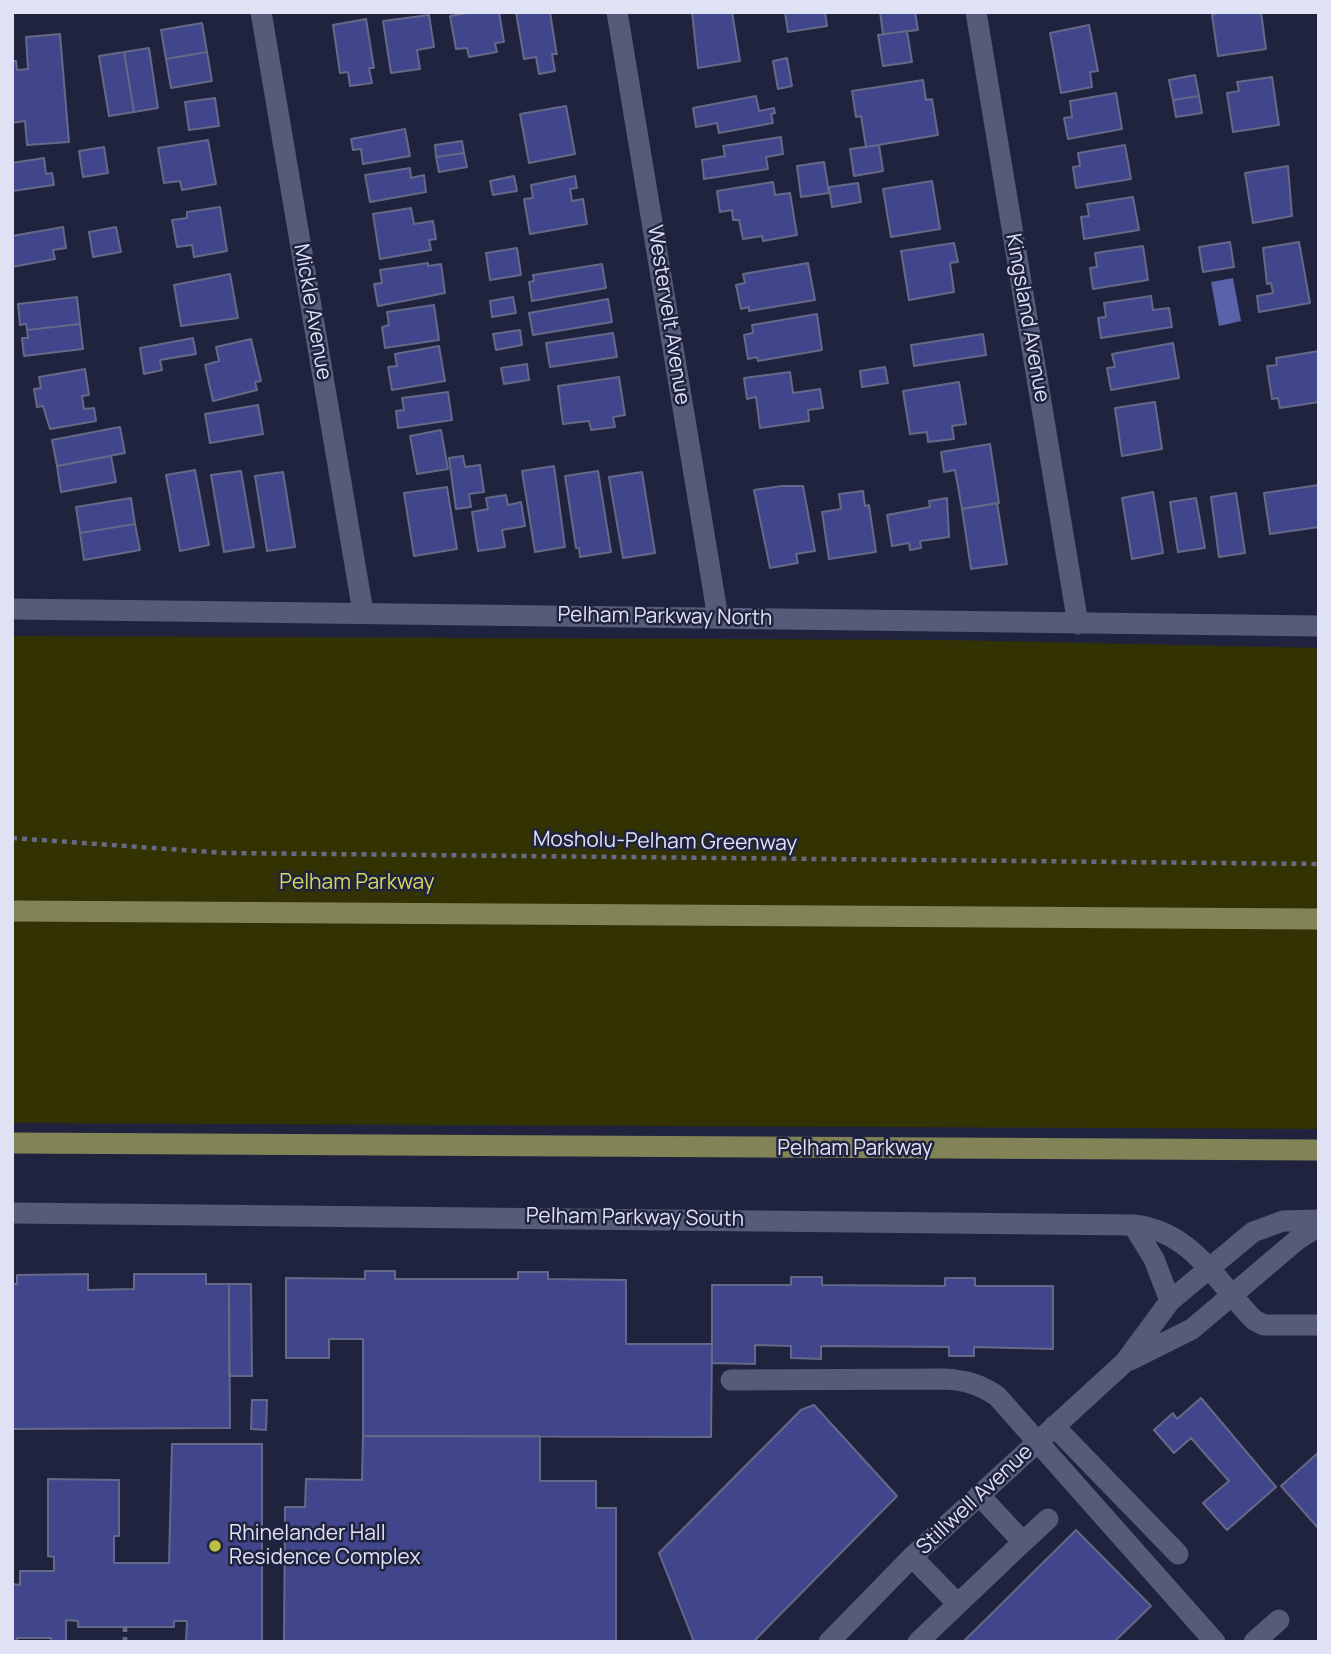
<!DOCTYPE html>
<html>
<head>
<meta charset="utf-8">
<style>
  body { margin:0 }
  #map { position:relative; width:1331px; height:1654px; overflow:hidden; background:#20233e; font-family:Manrope,sans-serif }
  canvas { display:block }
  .frame { position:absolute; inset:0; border:14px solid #dfe2f4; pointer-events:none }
</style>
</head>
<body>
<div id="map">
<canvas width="1331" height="1654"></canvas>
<div class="frame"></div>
</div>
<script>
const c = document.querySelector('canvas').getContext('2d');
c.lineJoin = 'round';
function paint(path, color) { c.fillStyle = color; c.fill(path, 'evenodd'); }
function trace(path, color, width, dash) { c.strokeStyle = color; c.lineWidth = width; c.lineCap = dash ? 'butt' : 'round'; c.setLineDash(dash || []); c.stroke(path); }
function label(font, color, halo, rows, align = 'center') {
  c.font = font + ' Manrope,sans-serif'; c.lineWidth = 5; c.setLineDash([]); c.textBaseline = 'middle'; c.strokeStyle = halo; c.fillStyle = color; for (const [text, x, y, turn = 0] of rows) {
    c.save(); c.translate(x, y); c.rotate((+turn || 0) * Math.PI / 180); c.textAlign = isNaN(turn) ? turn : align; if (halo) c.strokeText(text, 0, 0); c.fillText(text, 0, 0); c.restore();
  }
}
const green = new Path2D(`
  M12 636 948 640 1319 648V1129L12 1123Z`);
const water = new Path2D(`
  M1233 278 1241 321 1219 326 1211 282Z`);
const building = new Path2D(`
  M473 12H499L504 42 495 43 497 52 469 57 467 48 456 49 450 16Z
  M516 12H550L556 50 557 54H552L555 71 539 74 536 57 524 59Z
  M692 12H732L740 61 698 68Z
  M785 12H825L827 26 788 32Z
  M880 12H915L918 30 883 34Z
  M1220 12H1261L1266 49 1218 56 1212 15Z
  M429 15 434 47 417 50 420 69 391 73 383 21Z
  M366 19 374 68H369L372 83 350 86 348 72 340 73 333 25Z
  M202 23 207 52 166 59 161 30Z
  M1089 25 1098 71 1090 72 1092 87 1061 93 1050 33Z
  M907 31 912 62 883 66 878 35Z
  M60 34 69 142 27 145 25 121 12 123V61H16L17 70 28 69 26 37Z
  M149 48 158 108 134 112 124 52Z
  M124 52 134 112 109 116 99 56Z
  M207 52 212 81 171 88 166 59Z
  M787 58 792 86 778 89 773 61Z
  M1195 75 1199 96 1173 100 1169 80Z
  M1272 77 1279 125 1233 132 1227 93 1239 91 1237 82Z
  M923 80 926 100 932 99 938 135 866 147 861 116 856 117 852 91Z
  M1116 93 1122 129 1068 139 1064 118 1072 117 1070 101Z
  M756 96 759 111 774 108 775 113 771 114 773 123 719 133 717 123 696 127 693 108Z
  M1199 96 1202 113 1176 117 1173 100Z
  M215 98 219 126 189 130 185 102Z
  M566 106 575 154 529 163 520 114Z
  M405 129 410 156 363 164 361 149 353 150 351 139Z
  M781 137 783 154 766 157 768 169 704 179 702 160 725 156 723 146Z
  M208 140 216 184 182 190 180 181 164 183 158 148Z
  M462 141 464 153 436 157 435 145Z
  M879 145 883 171 854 176 850 149Z
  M1125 145 1131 179 1076 188 1073 167 1080 166 1078 153Z
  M104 147 108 173 83 177 79 151Z
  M464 153 467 167 439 172 436 157Z
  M44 158 46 174 52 173 54 185 12 191V163Z
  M824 162 829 193 801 197 797 166Z
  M1288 166 1292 216 1253 223 1245 173Z
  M410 168 411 178 424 175 426 192 370 202 365 175Z
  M514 176 517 191 493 195 490 181Z
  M575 176 577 188 570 189 572 201 583 199 587 224 530 234 524 199 533 198 531 185Z
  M932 181 940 229 891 237 883 189Z
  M773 182 775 195 790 193 797 235 763 241 762 236 743 239 739 220H733L732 210 720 212 717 191Z
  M858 183 861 202 832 207 829 187Z
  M1133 197 1139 230 1084 239 1081 217 1089 216 1087 204Z
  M220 207 227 251 194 257 192 245 177 247 172 220 187 218V212Z
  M411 208 414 224 433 221 436 239 429 240 431 250 380 259 373 214Z
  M63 227 66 248 53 250 55 259 12 267V236Z
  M116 227 121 252 93 257 89 232Z
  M1230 242 1234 267 1203 272 1199 247Z
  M1299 242 1310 303 1259 312 1257 296 1273 293 1271 283 1267 284 1263 248Z
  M954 243 958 262 950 263 954 292 909 300 901 251Z
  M1143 246 1148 280 1093 289 1090 268 1097 267 1095 253Z
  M517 248 521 275 490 280 486 253Z
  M428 263V266L441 264 445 293 378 306 374 284 382 283 380 270Z
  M808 263 815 300 749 311V307L741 309 736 285 745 283 743 274Z
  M602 264 606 288 532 301 529 282 534 281 533 275Z
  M230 274 238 318 181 326 174 285Z
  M1151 296 1153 310 1169 308 1172 327 1101 338 1098 318 1106 317 1104 303Z
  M77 297 80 324 27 330 26 324 20 325 18 304Z
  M513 297 516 313 492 317 490 301Z
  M608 299 612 322 533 335 529 313Z
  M434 305 439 340 385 348 382 327 389 325 387 312Z
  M817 314 822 350 758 361 757 357 748 359 744 335 753 333 752 325Z
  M80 324 83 349 24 356 22 338H28L27 330Z
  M520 330 522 345 496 350 493 334Z
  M613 333 617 357 550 367 546 343Z
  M983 334 986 355 914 366 911 345Z
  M193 338 196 354 160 360 162 370 144 374 140 348Z
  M251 339 261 381 255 382 257 390 213 401 205 365 219 361 216 347Z
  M1173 343 1179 378 1111 390 1107 368 1115 367 1112 354Z
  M439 346 445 381 392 390 388 367 397 366 395 354Z
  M1319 351V402L1280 408 1278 398 1272 399 1267 366 1277 365 1276 358Z
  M527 364 529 380 504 384 501 368Z
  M885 367 888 383 862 387 860 371Z
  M85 369 89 395 82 396 84 409 94 408 96 421 50 429 43 406 37 407 34 389 41 388 39 377Z
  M790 372 793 393 820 389 823 408 808 410 809 421 760 428 756 397 747 399 744 378Z
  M619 377 625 415 613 417 615 427 591 430 589 421 563 424 558 386Z
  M959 382 966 424 952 426 954 439 928 442 927 432 910 434 903 391Z
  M448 392 452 420 398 428 396 411 404 410 402 398Z
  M1155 402 1162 449 1122 456 1115 408Z
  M258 405 263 434 210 443 205 414Z
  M120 427 125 453 57 466 52 440Z
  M441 430 448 469 417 474 410 436Z
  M990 444 999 503 962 509 955 470 944 472 941 452Z
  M111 456 116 482 61 492 57 466Z
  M463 456 465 467 480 465 484 492 469 494 471 507 456 509 449 458Z
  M554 466 565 547 535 552 522 471Z
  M195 470 209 545 180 551 166 475Z
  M241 471 254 547 224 552 211 475Z
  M598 471 611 552 580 557 579 548H576L565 476Z
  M283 472 295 547 267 551 255 476Z
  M642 472 655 553 623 558 609 477Z
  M1319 485V527L1270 534 1264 493Z
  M782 486H803L815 551 796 554 798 563 770 568 754 490Z
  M447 487 457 549 414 556 404 493Z
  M863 491 865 506 869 505 876 552 829 559 822 512 841 509 839 494Z
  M1153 492 1163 553 1132 559 1122 498Z
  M1236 493 1245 553 1219 557 1211 497Z
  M506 495 508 505 521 502 525 526 502 530 505 547 478 551 472 512 488 509 486 498Z
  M131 498 135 524 80 533 76 507Z
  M947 498 949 537 920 541 921 548 910 550 909 543 892 546 887 515 930 507 929 501Z
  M1196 498 1205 548 1178 552 1170 502Z
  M997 503 1007 564 971 569 962 509Z
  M135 524 140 550 84 560 80 533Z
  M365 1271H395V1279H518V1272H548V1279L626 1280V1344H712L711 1437 363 1436V1339H329V1358H286V1278L365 1279Z
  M88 1274V1290L134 1289V1274H206V1284H229L230 1428 12 1429V1284H17V1275Z
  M791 1277H822V1285L945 1286V1278H975V1286H1053V1349L974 1347V1356H949V1347L821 1346V1359L791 1358V1346L755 1345V1364L712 1363V1285H791Z
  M229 1284H251L252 1376H229Z
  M1201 1398 1276 1487 1227 1530 1203 1503 1229 1481 1191 1438 1174 1453 1154 1430 1173 1413 1177 1419Z
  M252 1400H267L266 1430 251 1429Z
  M814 1405 897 1496 753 1642H694L659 1553 801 1410Z
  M363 1436H540V1481H596V1508H616V1642L284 1641 285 1507H305L306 1479 362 1480Z
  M172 1444H262V1642H186L187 1621H174V1627H78V1621L66 1620V1642H51V1638H17V1642H12V1584L20 1585V1571H54V1557L48 1556V1479L119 1480V1536H114V1563H169Z
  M1319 1452V1529L1281 1486Z
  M1076 1530 1151 1606 1114 1642H963Z`);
const path = new Path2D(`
  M12 838 225 853 1319 864
  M125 1627V1642`);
const minor = new Path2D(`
  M261 12 363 612
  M617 12 718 618
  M976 12 1078 624
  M12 609 1319 626
  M12 1213 1133 1225C1192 1231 1216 1281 1254 1320L1264 1325H1319
  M1133 1225 1154 1259 1170 1301
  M1130 1360 1192 1329 1297 1240 1319 1226
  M731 1380 944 1379C965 1380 979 1384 997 1396L1215 1642
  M1054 1426 1178 1554
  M979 1495 1023 1542 1048 1519
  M912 1557 958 1604
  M829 1642 912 1557 1125 1362 1170 1301 1253 1232 1283 1221 1319 1220
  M918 1642 1023 1542
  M1254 1642 1279 1620`);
const major = new Path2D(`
  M12 911 1319 919
  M12 1143 1319 1150`);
const markers = [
  [215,1546,7,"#bebf42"]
];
const streetNames = [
  ["Mickle Avenue",312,312,80],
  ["Westervelt Avenue",668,315,81],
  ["Kingsland Avenue",1027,318,80],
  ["Pelham Parkway North",665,617,1],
  ["Mosholu-Pelham Greenway",665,842,1],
  ["Pelham Parkway",855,1149],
  ["Pelham Parkway South",635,1218,1],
  ["Stillwell Avenue",975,1500,-43]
];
const parkNames = [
  ["Pelham Parkway",357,883]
];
const poiNames = [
  ["Rhinelander Hall",229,1534],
  ["Residence Complex",229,1558]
];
paint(green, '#323203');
paint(water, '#5a62aa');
paint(building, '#41468c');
trace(building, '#646988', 2);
trace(path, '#676a82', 4.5, [5, 5]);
trace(minor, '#565b7a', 21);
trace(major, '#828458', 21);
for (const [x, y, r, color] of markers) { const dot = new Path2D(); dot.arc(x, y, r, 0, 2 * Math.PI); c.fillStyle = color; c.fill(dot); trace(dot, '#20233e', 2.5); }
label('21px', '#dfe2f4', '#20233e', streetNames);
label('21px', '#d5d75e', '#20233e', parkNames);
label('21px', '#dfe2f4', '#20233e', poiNames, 'left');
</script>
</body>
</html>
